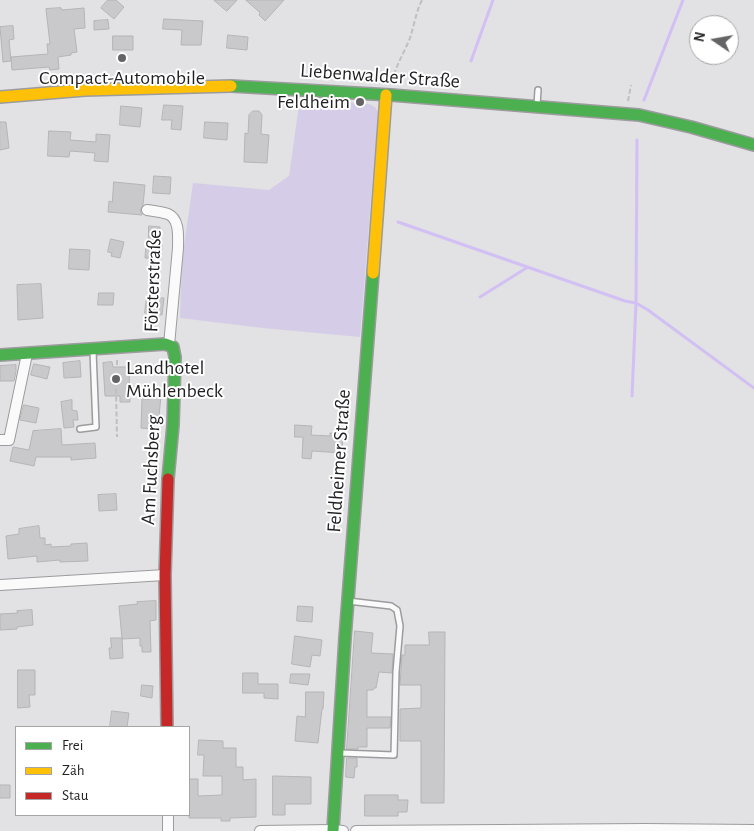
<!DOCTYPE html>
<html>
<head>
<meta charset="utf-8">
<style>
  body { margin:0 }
  #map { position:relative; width:754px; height:831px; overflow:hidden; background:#e2e1e3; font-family:"Alegreya Sans",sans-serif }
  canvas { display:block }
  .legend { position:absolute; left:15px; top:726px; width:175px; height:90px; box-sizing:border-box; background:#fff; border:1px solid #a6a5a6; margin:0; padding:6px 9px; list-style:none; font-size:15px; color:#201f21 }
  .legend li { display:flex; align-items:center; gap:10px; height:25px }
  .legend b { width:25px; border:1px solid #a6a5a6 }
  .north { position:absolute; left:689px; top:15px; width:50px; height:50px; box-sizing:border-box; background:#fff; border:1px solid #a6a5a6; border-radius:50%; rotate:282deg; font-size:14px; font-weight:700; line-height:20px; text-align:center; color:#201f21 }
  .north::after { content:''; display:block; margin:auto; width:18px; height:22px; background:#646365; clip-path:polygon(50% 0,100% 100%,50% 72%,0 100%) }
</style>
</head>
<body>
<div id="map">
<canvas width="754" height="831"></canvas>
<ul class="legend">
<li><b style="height:6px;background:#4caf50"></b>Frei</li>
<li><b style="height:6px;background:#ffc107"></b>Zäh</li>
<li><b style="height:6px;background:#c62828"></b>Stau</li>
</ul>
<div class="north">N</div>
</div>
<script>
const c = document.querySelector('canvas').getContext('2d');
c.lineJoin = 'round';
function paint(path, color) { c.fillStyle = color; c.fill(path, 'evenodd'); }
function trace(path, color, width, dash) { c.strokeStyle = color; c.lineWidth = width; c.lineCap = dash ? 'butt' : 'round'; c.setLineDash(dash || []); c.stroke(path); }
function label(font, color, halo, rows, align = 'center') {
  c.font = font + ' "Alegreya Sans",sans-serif'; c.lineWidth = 4; c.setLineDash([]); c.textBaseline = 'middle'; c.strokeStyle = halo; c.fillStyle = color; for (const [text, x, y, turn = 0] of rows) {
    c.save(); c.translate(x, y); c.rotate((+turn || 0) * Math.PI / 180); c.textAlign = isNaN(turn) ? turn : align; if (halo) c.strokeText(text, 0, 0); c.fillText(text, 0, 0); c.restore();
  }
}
const green = new Path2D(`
  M300 98 330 99 331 101 369 104 375 107 378 112 360 337 263 328 180 318 182 260 193 183 269 190 289 176Z`);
const stream = new Path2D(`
  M471 61 493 0
  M644 100 683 0
  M398 222 625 301 636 303 648 310 754 388
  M480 297 528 267
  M632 396 636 303 637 140`);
const building = new Path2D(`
  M108 0H116L124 7 114 19 101 8Z
  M214 0H237L227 11Z
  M246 0H284L265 21 259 15 260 13Z
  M61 8 62 10 84 8 85 28 74 29 77 52 71 53V55L58 57 59 69 50 70 49 67 12 70 11 57 48 54 47 44H50L46 9Z
  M164 19 203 21 201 45H181L182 30 163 29Z
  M108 20 109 29 94 30V21Z
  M13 26 14 39 9 40 11 61 3 62 0 27Z
  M228 35 248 37 247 50 227 48Z
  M113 36H133V50H113Z
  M164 105 183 106 181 130 171 129 172 120H162Z
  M121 106 142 108 140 127 120 125Z
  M253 111H259L262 115 261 134 269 135 267 163 244 162 245 133 248 134 249 115Z
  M0 122H6L9 148 0 150Z
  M205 122 228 123 227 140 204 138Z
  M49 131 71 132 70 140 96 142V134L110 135 108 162 94 161 95 153 70 151 69 157 48 156Z
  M154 176 171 177 170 194 153 193Z
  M114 182 145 185 143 205 140 210 142 215 108 212 109 201 112 202Z
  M149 226 160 227 159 245H162L161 259 145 258 146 244H148Z
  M111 239 124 242 120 258 111 256 112 253 108 252Z
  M70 249 90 250 89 270 69 269Z
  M41 284 43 318 18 320 17 285Z
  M99 293H114L113 305H98Z
  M147 297 164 298 162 315 145 313Z
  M80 361 81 377 64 378 63 363Z
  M112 362 113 367H129L130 402H120V396H105L103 363Z
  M34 364 50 367 47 379 31 375Z
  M16 365V371L14 381H0V366Z
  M151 396H161L159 416H152L150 429 141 428 142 399H150Z
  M72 400V410L77 411 78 420H73L74 427 64 428 61 402Z
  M24 405 39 408 36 423 20 420Z
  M295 425 312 426 311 435 330 436V433L343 434 342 453 312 451 311 459 302 458 303 437H295Z
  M61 429 62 445 95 443 96 458 71 460V457H36L34 466 10 461 13 447 29 450 33 431Z
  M116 494 117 510 99 511 98 495Z
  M39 526 40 538H45V545L51 544V547L71 546V544L87 543 88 561 60 562V560L37 562V556L8 559 6 536 19 534V529Z
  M156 601V620L150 621 151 652H142V646H140V638L122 639 119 606 138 604 137 602Z
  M298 606 313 607 312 622 297 621Z
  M32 610 33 625 17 627V629L0 630V614L18 613 17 611Z
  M355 631 373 633 371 653 393 654 392 673 379 672 376 688H374L373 690H367V717H391L390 728H367V747H358V749H347Z
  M429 632H445L444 803H421V741H400V709L421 708V685H400L402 655H405V645H429Z
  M295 636 322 640 320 656 312 655 310 667 292 664Z
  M111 638H122L123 658 110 659 109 648H111Z
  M18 670H35V695H29L30 707 18 708Z
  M243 673H258V684H278V699L264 698V693H243Z
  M291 674H310L308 685 290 683Z
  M142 685 153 686 152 698 141 696Z
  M306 692H324L323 709H322L318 743 295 741 297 716 305 717Z
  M112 711 129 713 127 727H110Z
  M199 740 223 741V748H236V767H243V780L256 779V817L230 818V821H221V818H189V779H198V796L222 795V776H203L204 755H198Z
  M347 758H357V767H355L354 778 346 777Z
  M273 776 311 777V804H285V815H273Z
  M0 785H10V798H0Z
  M365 795H398V800H408L407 812H398V816H365Z`);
const path = new Path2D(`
  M392 82C395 67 404 53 410 38 414 26 416 12 422 0
  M628 101 631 85
  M117 360V367
  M116 389 117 437`);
const lane = new Path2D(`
  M537 105 538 90
  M80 429 96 427 93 351
  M341 753 394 755 396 672 400 626 397 610 391 606 348 601`);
const street = new Path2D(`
  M147 210C154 211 162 212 168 214 180 219 178 237 178 248L169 345
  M0 440H9L27 354
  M0 585 165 575
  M168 815V831
  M260 831 333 830 343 831
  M356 831 645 829 754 830`);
const fast = new Path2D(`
  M231 86 391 95 639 115 691 127 754 145
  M0 355 165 344 173 347 175 357 173 425 168 479
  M333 830 345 638 373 273`);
const slow = new Path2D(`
  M0 97 85 90 231 86
  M373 273 386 95`);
const jam = new Path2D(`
  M167 727 165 575 168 479`);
const markers = [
  [122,58,5,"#646365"],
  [360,102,5,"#646365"],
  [116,379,5,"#646365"]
];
const streetNames = [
  ["Liebenwalder Straße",380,76,4],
  ["Försterstraße",153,281,-88],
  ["Feldheimer Straße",339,461,-86],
  ["Am Fuchsberg",151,470,-87]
];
const poiNames = [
  ["Compact-Automobile",122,78],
  ["Feldheim",350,102,"right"],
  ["Landhotel",126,368,"left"],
  ["Mühlenbeck",126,391,"left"]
];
paint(green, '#d5cce7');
trace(stream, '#d2c0f4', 3);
paint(building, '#c9c8ca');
trace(building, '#b5b4b6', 1);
trace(lane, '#9c9b9d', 8);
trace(street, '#9c9b9d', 12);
trace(fast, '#9c9b9d', 14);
trace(slow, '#9c9b9d', 14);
trace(jam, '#9c9b9d', 14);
trace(path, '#bfbfc0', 2, [5, 2.5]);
trace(lane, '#fbfafb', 5);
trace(street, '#fbfafb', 10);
trace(fast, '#4caf50', 11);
trace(slow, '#ffc107', 11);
trace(jam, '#c62828', 11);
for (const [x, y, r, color] of markers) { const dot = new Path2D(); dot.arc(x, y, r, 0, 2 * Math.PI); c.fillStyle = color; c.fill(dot); trace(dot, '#fff', 2); }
label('20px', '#201f21', '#fff', streetNames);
label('20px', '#201f21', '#fff', poiNames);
</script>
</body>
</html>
